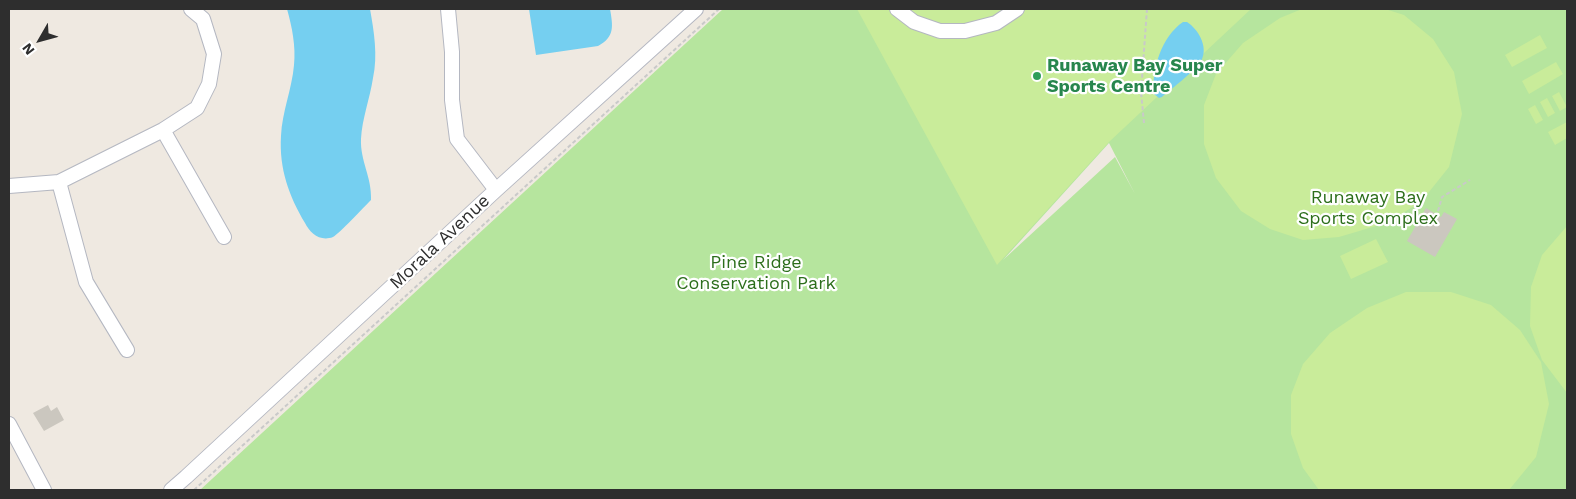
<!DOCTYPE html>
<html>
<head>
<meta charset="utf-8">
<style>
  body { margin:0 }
  #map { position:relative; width:1576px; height:499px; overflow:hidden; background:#efe9e1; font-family:"Work Sans",sans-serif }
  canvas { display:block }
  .frame { position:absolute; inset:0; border:10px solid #2e2e2e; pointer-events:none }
  .north { position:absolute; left:15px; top:15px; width:50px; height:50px; -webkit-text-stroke:4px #fff; paint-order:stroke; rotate:232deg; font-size:14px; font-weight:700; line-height:20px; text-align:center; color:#2e2e2e }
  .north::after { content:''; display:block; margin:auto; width:18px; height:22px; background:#2e2e2e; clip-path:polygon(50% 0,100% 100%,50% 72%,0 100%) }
</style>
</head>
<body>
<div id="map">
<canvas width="1576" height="499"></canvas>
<div class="frame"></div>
<div class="north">N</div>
</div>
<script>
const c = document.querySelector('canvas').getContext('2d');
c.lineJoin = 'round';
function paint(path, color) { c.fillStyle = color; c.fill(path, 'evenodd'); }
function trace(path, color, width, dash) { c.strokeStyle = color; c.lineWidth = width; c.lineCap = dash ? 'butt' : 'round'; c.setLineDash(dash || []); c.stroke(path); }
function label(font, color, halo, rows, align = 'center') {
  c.font = font + ' "Work Sans",sans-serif'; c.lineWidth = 4.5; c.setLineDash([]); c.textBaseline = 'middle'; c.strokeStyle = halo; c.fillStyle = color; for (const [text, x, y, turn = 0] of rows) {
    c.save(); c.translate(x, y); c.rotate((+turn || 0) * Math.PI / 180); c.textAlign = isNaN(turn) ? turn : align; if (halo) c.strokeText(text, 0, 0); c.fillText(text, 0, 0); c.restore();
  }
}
const green = new Path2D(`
  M723 9H1567V490H200ZM1109 143 1135 194 1115 157 1003 260Z`);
const pitch = new Path2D(`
  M857 9H1251L1109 142 997 265Z
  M1302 9H1385L1404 15 1433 39 1454 72 1462 114 1449 167 1421 202 1386 223 1339 237 1303 240 1270 229 1241 211 1216 178 1204 144V105L1216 74 1243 43 1280 18Z
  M1540 35 1547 48 1512 67 1505 55Z
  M1556 62 1563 74 1529 94 1522 81Z
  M1559 92 1567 107 1560 111 1552 96Z
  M1547 98 1555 113 1548 117 1540 102Z
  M1535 105 1543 120 1536 124 1528 109Z
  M1567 122V138L1555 145 1548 132Z
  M1567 226V393L1542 360 1530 326 1531 287 1542 255Z
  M1376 239 1388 262 1351 279 1340 256Z
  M1406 292H1451L1491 305 1520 330 1541 362 1549 404 1536 457 1509 490H1319L1303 468 1291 434V395L1303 364 1330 333 1367 308Z`);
const water = new Path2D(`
  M287 9H370C374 31 378 56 373 78 370 98 362 119 361 139 360 161 372 177 371 200 364 207 339 234 333 237 320 242 310 233 305 223 289 196 279 169 281 136 282 112 292 89 294 65 296 46 292 27 287 9Z
  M529 9H610C613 26 615 37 598 46L536 55Z
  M1183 22H1187C1198 29 1208 46 1202 59 1198 69 1171 89 1162 97L1159 98 1154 94C1151 70 1162 36 1183 22Z`);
const building = new Path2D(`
  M1426 208 1441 217 1444 212 1457 219 1435 257 1407 241Z
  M48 405 51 411 57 407 64 420 44 431 33 413Z`);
const path = new Path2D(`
  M1144 123 1141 92 1147 9
  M1438 211 1442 197 1470 180
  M194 490 719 9`);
const minor = new Path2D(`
  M448 9 452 52V100L457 139 496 190
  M897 9 914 22 940 31H965L996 23 1017 9
  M163 130 224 237
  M59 182 86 282 127 350
  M9 186 59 182 163 130 197 108 209 84 214 54 203 19 191 9
  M9 424 44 490
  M171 490 186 477 496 190 696 9`);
const markers = [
  [1037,76,5,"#2e9e5b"]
];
const leisureNames = [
  ["Runaway Bay Super",1047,66],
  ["Sports Centre",1047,87]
];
const parkNames = [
  ["Runaway Bay",1368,198],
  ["Sports Complex",1368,219],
  ["Pine Ridge",756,263],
  ["Conservation Park",756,284]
];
const streetNames = [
  ["Morala Avenue",440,242,-43]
];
paint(green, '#b6e59e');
paint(pitch, '#c9ec9a');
paint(water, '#75cff0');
paint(building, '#cbc7bf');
trace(minor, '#b4b7c1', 16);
trace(path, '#c9c9c9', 2, [4, 2.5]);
trace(minor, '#fff', 14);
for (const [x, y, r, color] of markers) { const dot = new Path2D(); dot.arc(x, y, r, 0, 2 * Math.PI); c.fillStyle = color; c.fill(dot); trace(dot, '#fff', 2); }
label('bold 18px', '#27864d', '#fff', leisureNames, 'left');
label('18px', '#2c6e1b', '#fff', parkNames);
label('18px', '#2e2e2e', '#fff', streetNames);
</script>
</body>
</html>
